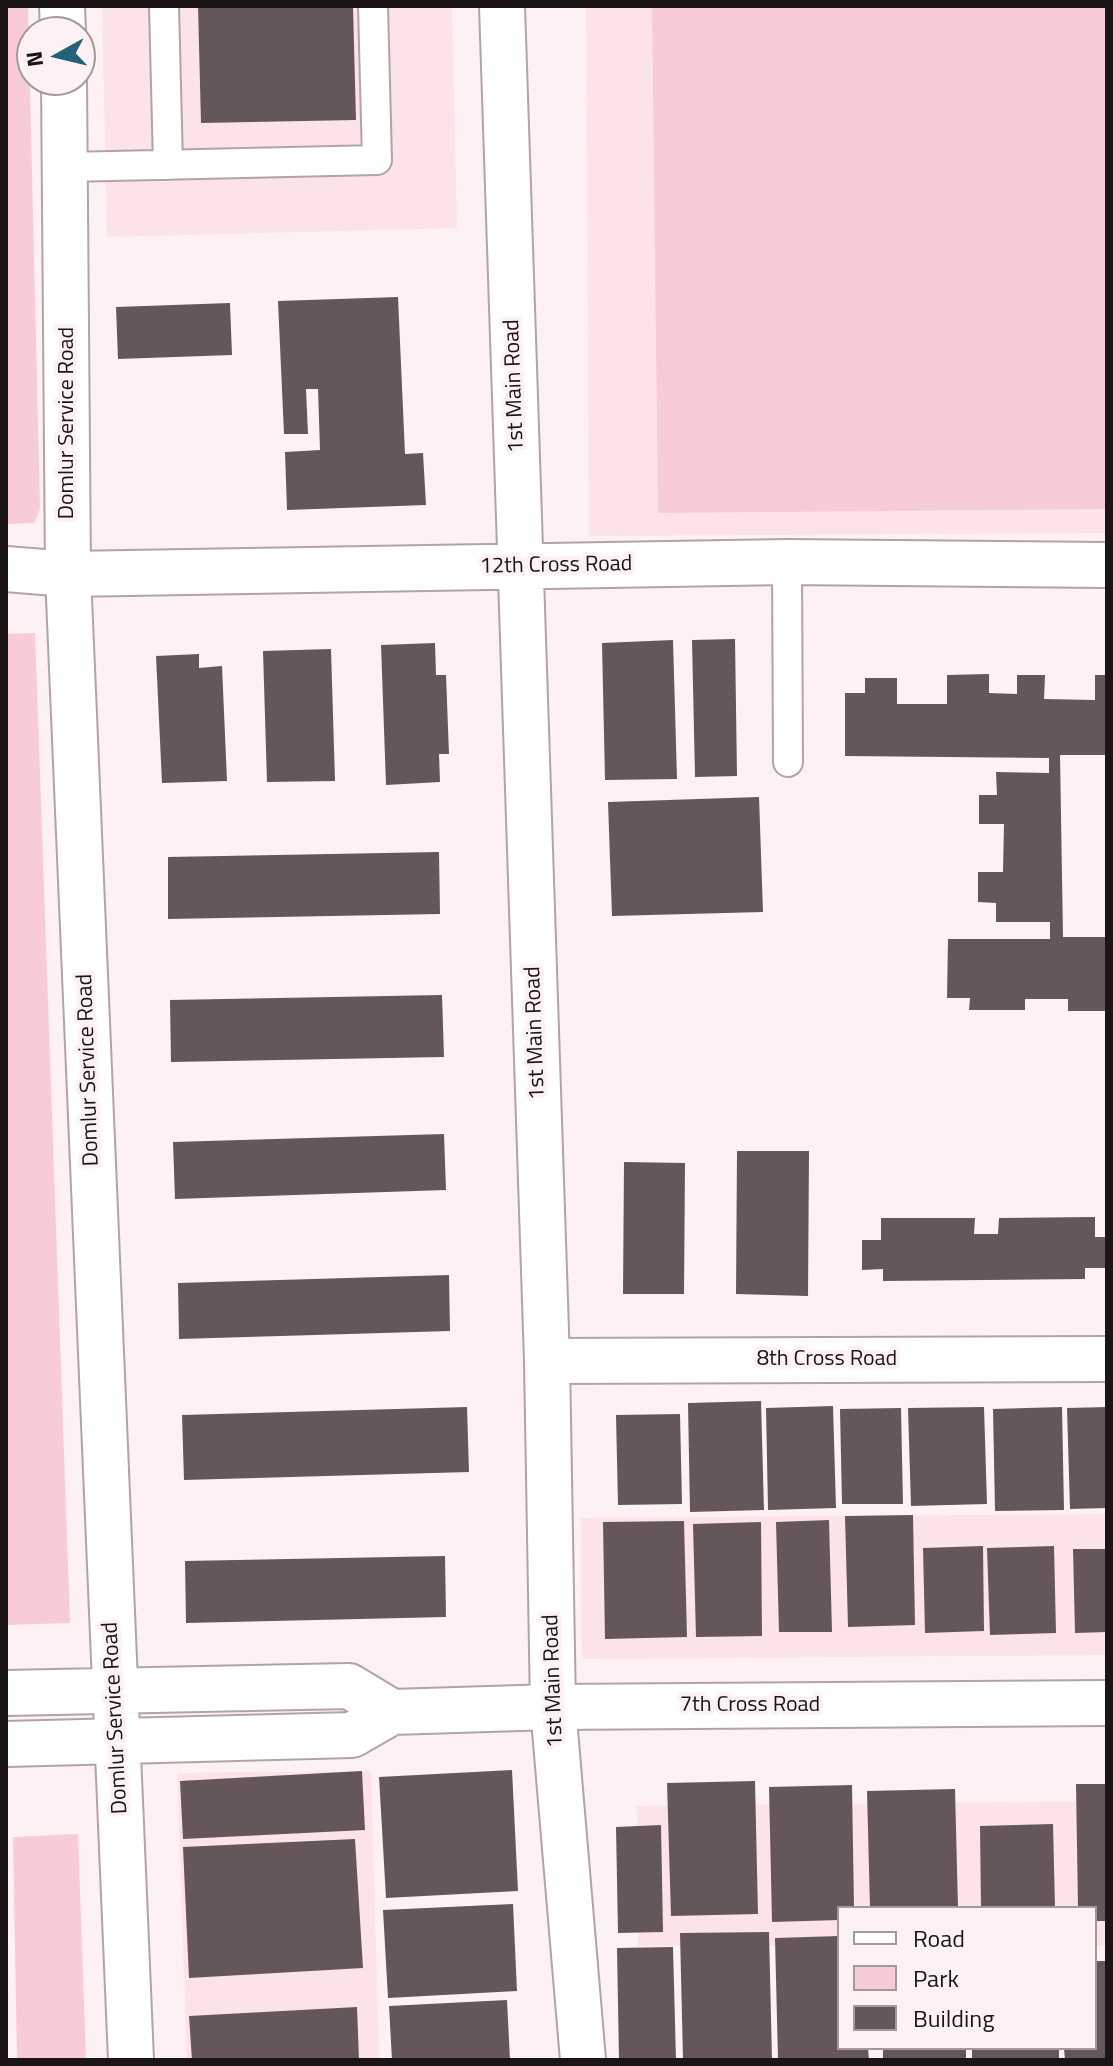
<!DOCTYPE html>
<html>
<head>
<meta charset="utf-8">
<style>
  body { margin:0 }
  #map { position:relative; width:1113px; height:2066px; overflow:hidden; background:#fef1f3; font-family:"Titillium Web",sans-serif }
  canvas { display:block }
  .frame { position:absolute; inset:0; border:8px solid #1b1516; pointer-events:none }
  .legend { position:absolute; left:837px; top:1906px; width:260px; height:144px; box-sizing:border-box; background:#fef1f3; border:2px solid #a3999b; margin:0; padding:10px 14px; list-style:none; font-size:24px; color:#1b1516 }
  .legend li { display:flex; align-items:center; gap:16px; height:40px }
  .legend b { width:40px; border:2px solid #a3999b }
  .north { position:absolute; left:16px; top:16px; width:80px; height:80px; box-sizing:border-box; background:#fef1f3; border:2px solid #a3999b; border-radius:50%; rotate:262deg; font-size:22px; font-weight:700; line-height:32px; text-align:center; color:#1b1516 }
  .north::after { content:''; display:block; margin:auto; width:28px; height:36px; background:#246279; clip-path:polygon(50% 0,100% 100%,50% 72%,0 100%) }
</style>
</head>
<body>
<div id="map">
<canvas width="1113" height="2066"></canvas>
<div class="frame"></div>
<ul class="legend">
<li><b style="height:10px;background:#fff"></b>Road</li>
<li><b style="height:22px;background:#f8ccd4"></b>Park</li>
<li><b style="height:22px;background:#655759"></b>Building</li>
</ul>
<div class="north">N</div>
</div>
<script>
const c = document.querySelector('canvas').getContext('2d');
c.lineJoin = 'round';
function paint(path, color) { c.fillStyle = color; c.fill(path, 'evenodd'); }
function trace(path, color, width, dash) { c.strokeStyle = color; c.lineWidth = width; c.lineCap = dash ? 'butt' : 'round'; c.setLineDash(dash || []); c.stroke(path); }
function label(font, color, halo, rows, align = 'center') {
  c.font = font + ' "Titillium Web",sans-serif'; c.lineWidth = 8; c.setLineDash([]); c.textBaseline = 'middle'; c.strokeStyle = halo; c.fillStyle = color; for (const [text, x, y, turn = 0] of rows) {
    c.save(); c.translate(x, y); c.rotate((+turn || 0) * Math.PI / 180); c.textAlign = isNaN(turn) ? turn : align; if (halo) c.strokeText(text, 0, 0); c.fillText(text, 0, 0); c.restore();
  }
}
const built = new Path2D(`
  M102 6H452L457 228 107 237Z
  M586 6H1107V533L589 536Z
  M1107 1514V1655L582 1659 581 1518Z
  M371 1771 379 2060H187L177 1773Z
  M1107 1801V1946H1095V1908H839V1946H638L637 1806Z`);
const green = new Path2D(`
  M6 6H28L40 509 34 523 6 524Z
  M652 6H1107V509L658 513Z
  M35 633 70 1623 6 1625V634Z
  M78 1834 86 2060H17L13 1837Z`);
const building = new Path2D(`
  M198 6H353L356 120 201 123Z
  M398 297 405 454 423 453 426 505 287 510 285 452 320 450 318 389H306L308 434H284L278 301Z
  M230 303 232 355 118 359 116 307Z
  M735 639 737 776 695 777 692 640Z
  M673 640 677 779 605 780 602 643Z
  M435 643 436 675H446L449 754H439L440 782 386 785 381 645Z
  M331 649 335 781 267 782 263 651Z
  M199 654V668L222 666 227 781 162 783 156 656Z
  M989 674V693L1017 694V675H1045L1044 699 1095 700V675H1107V755H1060L1063 937H1107V1011H1068V999H1025V1010H969L970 998H947L948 939H1050V922H996V903L978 902V872H1003L1004 824H979V795H997L996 772 1049 773V758L845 756V693H865V678H897V704H947V675Z
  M759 797 763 912 612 916 608 802Z
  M439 852 440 914 168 919V857Z
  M442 995 444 1057 171 1062 170 1000Z
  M444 1134 446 1190 175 1199 173 1142Z
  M737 1151H809L808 1296 736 1294Z
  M624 1162 685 1163 684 1294H623Z
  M1095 1217V1237H1107V1268H1085V1279L883 1281V1269L862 1270V1240H881V1218H975L974 1234H998L999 1218Z
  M449 1275 450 1331 179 1339 178 1283Z
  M761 1401 764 1510 690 1512 688 1403Z
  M833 1406 836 1508 768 1510 766 1408Z
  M467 1407 469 1472 184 1480 182 1415Z
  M984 1407 987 1504 911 1506 908 1408Z
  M1062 1407 1064 1510 995 1511 993 1409Z
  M1107 1407V1508L1070 1509 1067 1408Z
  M901 1408 903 1504H842L840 1409Z
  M680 1414 682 1504 618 1505 616 1415Z
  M913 1515 915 1625 848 1627 845 1516Z
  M829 1520 832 1632H779L776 1522Z
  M684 1521 687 1637 605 1639 603 1522Z
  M761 1522 762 1636 696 1637 693 1524Z
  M983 1546 984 1631 925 1633 923 1548Z
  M1054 1546 1056 1633 990 1635 987 1548Z
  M1073 1549H1107V1632L1075 1633Z
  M445 1556 446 1617 186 1623 185 1561Z
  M512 1770 518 1891 386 1898 379 1777Z
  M362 1771 365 1830 183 1839 180 1781Z
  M755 1781 758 1914 671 1916 667 1783Z
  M1076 1784H1107V1921H1095V1908H1078Z
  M852 1785 854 1908H839V1920L772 1922 769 1787Z
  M955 1789 958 1908H870L867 1791Z
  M1053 1824 1055 1908H981L980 1826Z
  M661 1825 663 1932 618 1933 616 1827Z
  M355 1839 363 1968 189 1978 183 1847Z
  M513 1904 517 1991 388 1998 383 1910Z
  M769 1932 772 2060H683L680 1933Z
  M839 1936V2048H868L869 2060H778L775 1938Z
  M673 1947 676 2060H619L617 1948Z
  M1095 1961H1107V2060H1065L1064 2048H1095Z
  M507 2000 510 2060H392L389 2006Z
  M357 2007 359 2060H192L189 2016Z
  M883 2048H966V2060H883Z
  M972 2048H1059V2060H972Z`);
const service = new Path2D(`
  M164 6 168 165
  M67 167 377 160 373 6
  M787 562 788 762`);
const minor = new Path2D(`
  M502 6 547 1361 553 1707 583 2060
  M6 569 68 574 787 562 1107 565
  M547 1361 1107 1359`);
const tertiary = new Path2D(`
  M62 6 63 32
  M64 80 68 574 131 2060
  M6 1693 349 1686 392 1712
  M6 1744 352 1735 392 1712 553 1707 1107 1703`);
const streetNames = [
  ["1st Main Road",515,386,-92],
  ["Domlur Service Road",68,423,-90],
  ["12th Cross Road",556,566,-1],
  ["1st Main Road",536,1033,-92],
  ["Domlur Service Road",89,1070,-92],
  ["8th Cross Road",827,1360],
  ["1st Main Road",554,1681,-92],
  ["7th Cross Road",750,1706],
  ["Domlur Service Road",116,1718,-93]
];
paint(built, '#fce3e8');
paint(green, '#f8ccd4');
paint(building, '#655759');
trace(service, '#b2a3a6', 32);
trace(minor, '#b2a3a6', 48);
trace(tertiary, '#b2a3a6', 48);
trace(service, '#fff', 28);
trace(minor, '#fff', 44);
trace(tertiary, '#fff', 44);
label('22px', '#1b1516', '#fef1f3', streetNames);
</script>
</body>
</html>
